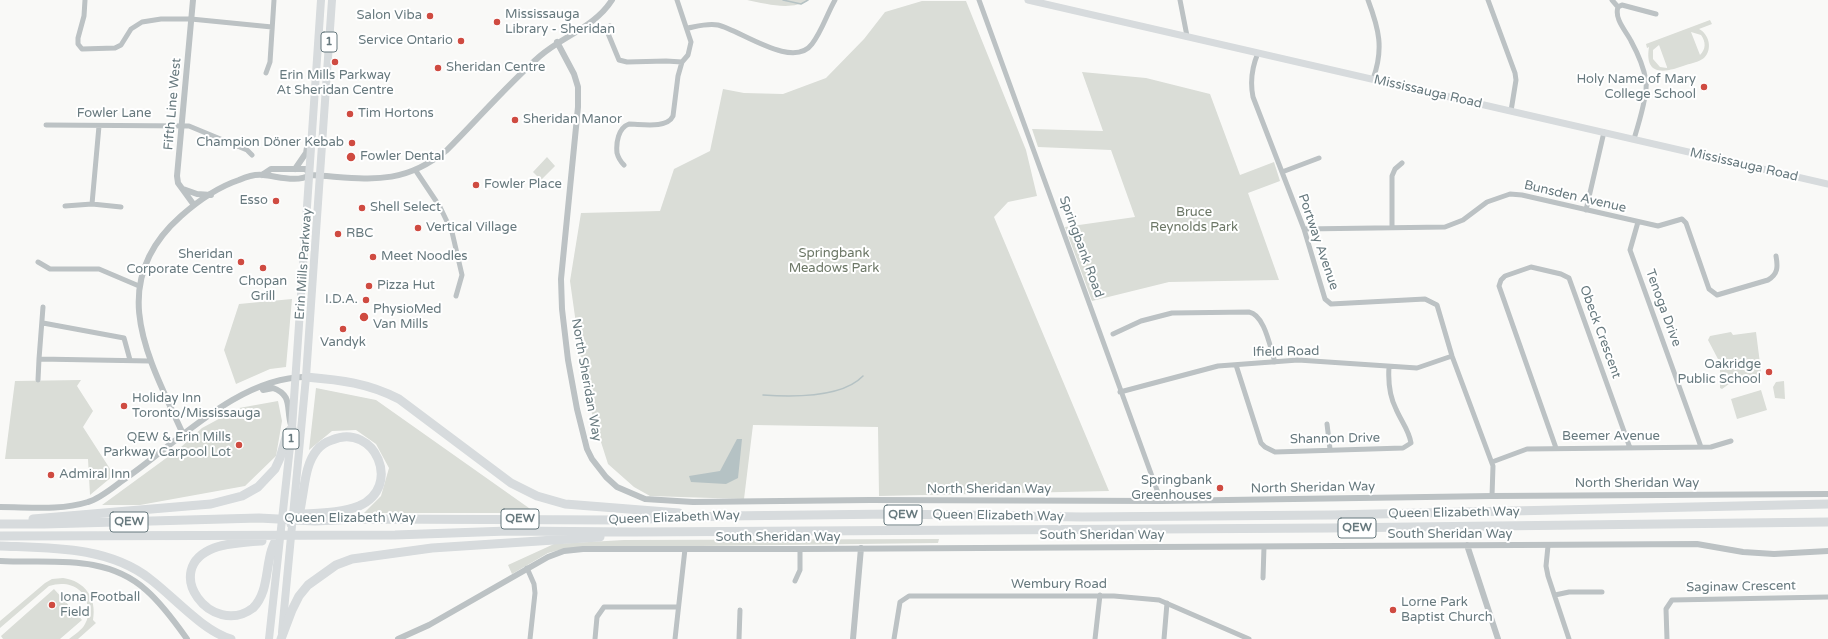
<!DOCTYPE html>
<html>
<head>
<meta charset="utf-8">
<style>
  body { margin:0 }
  canvas { display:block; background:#f9f9f7 }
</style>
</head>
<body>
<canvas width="1828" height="639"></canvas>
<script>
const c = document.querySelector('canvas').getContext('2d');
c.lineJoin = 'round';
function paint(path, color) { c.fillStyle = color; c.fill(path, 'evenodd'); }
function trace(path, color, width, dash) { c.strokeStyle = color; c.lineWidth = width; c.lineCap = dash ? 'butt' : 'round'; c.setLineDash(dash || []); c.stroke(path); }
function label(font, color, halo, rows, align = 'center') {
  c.font = font + ' "Varela Round",sans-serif'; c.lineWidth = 4; c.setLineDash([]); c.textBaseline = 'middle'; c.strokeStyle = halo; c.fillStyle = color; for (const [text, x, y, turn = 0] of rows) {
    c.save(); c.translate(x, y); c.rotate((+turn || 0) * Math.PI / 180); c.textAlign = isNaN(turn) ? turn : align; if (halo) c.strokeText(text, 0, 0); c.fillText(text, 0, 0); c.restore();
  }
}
const green = new Path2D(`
  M747 0H809C791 11 767 4 747 0Z
  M922 1H966L1026 150 1037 196 1008 202 994 217 1109 491 879 496 878 427 753 425 744 499 650 496 634 487 608 464 586 395 570 281 581 213 660 211 674 169 710 151 723 89 744 93 783 94 826 78 864 39 885 12Z
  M1710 20 1712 24 1699 29C1709 34 1713 49 1704 58 1699 62 1692 63 1686 65 1667 72 1644 78 1649 47L1647 48 1646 44ZM1691 32 1701 35C1706 42 1706 49 1700 55ZM1659 45 1667 67V68L1660 67 1653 59V50Z
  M1082 72 1146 78 1210 94 1240 175 1274 162 1280 181 1248 193 1279 280 1169 282 1092 301 1065 227 1135 217 1111 150 1038 147 1032 129 1103 131Z
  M547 157 555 166 541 180 533 172Z
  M292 299 286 367 270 369 236 384 224 350 239 304Z
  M1731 332 1733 335 1756 332 1762 379 1737 383 1736 379 1722 389 1720 388V363L1723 361H1719L1708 340 1710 336Z
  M81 380 77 386 93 411 83 427 114 475 90 495 88 459H5L15 381Z
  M1784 381 1785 399 1775 398 1773 387 1776 382Z
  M316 388 376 400 536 513H364L381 496 389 468 376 444 356 430 332 431 309 450Z
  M1761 390 1767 410 1737 419 1731 399Z
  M278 401 282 421 276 456 245 486 140 505H102L180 448 202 428 239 408Z
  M939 539 938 543 623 547 559 550 548 553 512 574 508 565 554 544 624 540Z
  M63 578C85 581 97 598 93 620L96 623 78 639H69C75 634 82 630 85 624 88 619 89 613 88 608 86 587 67 580 49 586L0 628V621L45 583 52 579Z
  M54 589 82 620 60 639H3L1 636Z`);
const water = new Path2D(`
  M737 439H742L738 478 726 484 691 482 689 476 720 471Z`);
const stream = new Path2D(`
  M783 0 801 4 808 0
  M763 395C792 397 842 398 863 376`);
const minor = new Path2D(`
  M85 0 84 16 78 38V44L82 49 115 48 121 45 131 29 142 22 161 19H191L272 27
  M979 0 1161 501
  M1180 0 1187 36
  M1368 0C1379 29 1384 49 1373 79
  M1488 0 1515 73 1516 80 1511 111
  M1612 0 1618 7
  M610 26 607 31 619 60 627 62 666 61 682 62
  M688 28C698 26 708 23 718 25 740 30 793 70 812 44 822 31 827 14 835 0
  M1258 53C1252 67 1250 82 1253 97L1304 229 1325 299 1331 304 1425 299 1437 305 1452 356 1493 466 1492 496
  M266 73 270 62 274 0
  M46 125 189 126 247 150 252 155
  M1634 139C1638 126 1648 94 1646 81 1644 68 1637 52 1631 41 1626 31 1614 19 1618 7L1622 5 1656 14
  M624 165C621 162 618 157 617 153 616 143 618 128 629 124 641 124 667 129 673 116L678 76 682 62 688 55 691 42 677 0
  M416 171 440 207 452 232 462 275 456 296
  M1282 172 1319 158
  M92 204 99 126
  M65 206 92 204 121 207
  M1586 210 1604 132
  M1638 222 1630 250 1701 447
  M1392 227V176L1395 169 1402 163
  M1304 229 1445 227 1463 220 1487 202 1510 194 1522 195 1658 226 1682 219 1686 223 1709 289 1717 295 1768 280C1778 274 1778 267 1776 256
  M38 262 50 269H99L139 286
  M43 307 39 359 150 361
  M43 323 124 338 130 360
  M1113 334 1141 321 1172 313 1249 312C1265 315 1270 348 1275 362
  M1236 365 1261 443 1265 447 1275 452 1403 448 1411 443C1409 430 1401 421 1396 409 1389 395 1388 382 1389 367
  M38 380 39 359
  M1120 392 1218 366 1298 360 1417 368 1452 356
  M1327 424 1330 449
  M1556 448 1499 286 1501 280 1505 276 1531 267 1561 274 1569 278 1630 448
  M1492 462 1527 449 1711 447 1731 441
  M1548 546 1546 566 1548 576 1569 639
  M527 568 534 584 535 593 530 639
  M1263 578 1264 547
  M795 581 800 570V549
  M1555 595 1569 592H1602
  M595 639 597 617 604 607H678
  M675 639 685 549
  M739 639 740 610
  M894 639 900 602 909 596H1114L1159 600 1249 639
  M1095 639 1100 595
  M1164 639 1167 603
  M1667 639 1666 609 1672 600 1828 597`);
const tertiary = new Path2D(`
  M193 0 177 176 178 183 194 205
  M557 42 574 74 578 87V107L561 279 562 309 568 360 577 409 587 449 592 459 606 477 617 487 645 499 693 502 870 500 1161 501 1492 496 1828 494
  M295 169 306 153 308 142
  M262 175 271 169H306L310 175
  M310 175C366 178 400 188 447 150 478 119 507 85 540 56 563 36 595 27 612 0
  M183 189 197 194 211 195
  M263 390 273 388C293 395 286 409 291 425
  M183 434C149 359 104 284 181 216 198 201 218 187 239 180 246 177 256 174 263 175 277 176 297 183 310 175
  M0 507C29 507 59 511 88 502 100 499 116 485 126 478 178 442 239 377 306 377
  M1467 545 1498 639
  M0 561C50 564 105 553 146 590 162 604 175 622 187 639
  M398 639 429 625 548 557 564 551 583 549H800L1697 544 1743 552 1774 554 1828 551
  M853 639 861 548`);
const secondary = new Path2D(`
  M1028 0 1828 184`);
const primary = new Path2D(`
  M282 632 306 377 332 0
  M269 639 292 428 321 0`);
const motorway = new Path2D(`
  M306 377C341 380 368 383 399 399L511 483 537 496 565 504 679 513
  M33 519 211 504 242 496 258 487 275 469 280 458 287 434 292 428
  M0 524H44L259 518 315 521 357 519 618 520 724 516 894 514 1082 517 1331 515 1828 504
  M291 524C294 520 297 517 298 514 301 510 301 504 302 499 305 483 306 463 317 450 321 445 326 442 332 440 375 422 403 487 359 506 339 514 314 513 293 515
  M0 536 395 535 508 531 635 532 1329 528 1828 522
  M262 541C246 542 228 543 214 548 159 569 212 639 253 608 273 588 262 553 281 533
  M0 546C50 548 108 546 150 579 174 597 203 631 231 639
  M281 639 292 610 299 596 308 585 336 565 352 559 432 548 600 537`);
const markers = [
  [430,16,4,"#cf4b41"],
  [497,22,4,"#cf4b41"],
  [461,41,4,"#cf4b41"],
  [335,62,4,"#cf4b41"],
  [438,68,4,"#cf4b41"],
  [1704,87,4,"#cf4b41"],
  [350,114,4,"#cf4b41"],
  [515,120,4,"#cf4b41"],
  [352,143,4,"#cf4b41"],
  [351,157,5,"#cf4b41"],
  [476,185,4,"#cf4b41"],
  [276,201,4,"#cf4b41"],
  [362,208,4,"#cf4b41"],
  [418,228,4,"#cf4b41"],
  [338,234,4,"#cf4b41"],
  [373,257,4,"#cf4b41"],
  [241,262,4,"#cf4b41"],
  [263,268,4,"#cf4b41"],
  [369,286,4,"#cf4b41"],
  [366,300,4,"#cf4b41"],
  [364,317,5,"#cf4b41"],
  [343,329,4,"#cf4b41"],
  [1769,372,4,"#cf4b41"],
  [124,406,4,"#cf4b41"],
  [239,445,4,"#cf4b41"],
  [51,475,4,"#cf4b41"],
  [1220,488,4,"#cf4b41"],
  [52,605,4,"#cf4b41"],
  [1393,610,4,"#cf4b41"]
];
const shields = [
  [329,42,16],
  [291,439,16],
  [903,515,38],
  [520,519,38],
  [129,522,38],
  [1357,528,38]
];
const shieldNames = [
  ["1",329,42],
  ["1",291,439],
  ["QEW",903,515],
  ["QEW",520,519],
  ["QEW",129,522],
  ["QEW",1357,528]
];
const poiNames = [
  ["Mississauga",505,15],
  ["Library - Sheridan",505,30],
  ["Salon Viba",422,16,"right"],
  ["Service Ontario",453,41,"right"],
  ["Sheridan Centre",446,68],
  ["Erin Mills Parkway",335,76,"center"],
  ["At Sheridan Centre",335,91,"center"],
  ["Holy Name of Mary",1696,80,"right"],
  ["College School",1696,95,"right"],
  ["Tim Hortons",358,114],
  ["Sheridan Manor",523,120],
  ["Champion Döner Kebab",344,143,"right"],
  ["Fowler Dental",360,157],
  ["Fowler Place",484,185],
  ["Esso",268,201,"right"],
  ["Shell Select",370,208],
  ["Vertical Village",426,228],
  ["RBC",346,234],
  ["Sheridan",233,255,"right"],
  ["Corporate Centre",233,270,"right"],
  ["Meet Noodles",381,257],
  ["Chopan",263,282,"center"],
  ["Grill",263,297,"center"],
  ["Pizza Hut",377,286],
  ["I.D.A.",358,300,"right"],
  ["PhysioMed",373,310],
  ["Van Mills",373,325],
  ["Vandyk",343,343,"center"],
  ["Oakridge",1761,365,"right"],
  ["Public School",1761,380,"right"],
  ["Holiday Inn",132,399],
  ["Toronto/Mississauga",132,414],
  ["QEW & Erin Mills",231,438,"right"],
  ["Parkway Carpool Lot",231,453,"right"],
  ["Admiral Inn",59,475],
  ["Springbank",1212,481,"right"],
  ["Greenhouses",1212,496,"right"],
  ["Iona Football",60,598],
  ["Field",60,613],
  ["Lorne Park",1401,603],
  ["Baptist Church",1401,618]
];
const streetNames = [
  ["Mississauga Road",1428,92,13],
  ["Fifth Line West",173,104,-85],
  ["Fowler Lane",114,114],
  ["Mississauga Road",1744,165,13],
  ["Bunsden Avenue",1575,197,13],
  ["Portway Avenue",1318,242,71],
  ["Springbank Road",1081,247,70],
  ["Erin Mills Parkway",304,264,-86],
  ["Tenoga Drive",1663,308,70],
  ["Obeck Crescent",1600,332,70],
  ["Ifield Road",1286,352,-1],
  ["North Sheridan Way",586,380,80],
  ["Beemer Avenue",1611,437],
  ["Shannon Drive",1335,439,-1],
  ["North Sheridan Way",1637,484],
  ["North Sheridan Way",1313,488,-1],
  ["North Sheridan Way",989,490],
  ["Queen Elizabeth Way",1454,513,-1],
  ["Queen Elizabeth Way",998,516,1],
  ["Queen Elizabeth Way",674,518,-2],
  ["Queen Elizabeth Way",350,519],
  ["South Sheridan Way",1450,535],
  ["South Sheridan Way",1102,536],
  ["South Sheridan Way",778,538],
  ["Wembury Road",1059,585],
  ["Saginaw Crescent",1741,587,-1]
];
const parkNames = [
  ["Bruce",1194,213],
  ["Reynolds Park",1194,228],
  ["Springbank",834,254],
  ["Meadows Park",834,269]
];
paint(green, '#daddd7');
paint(water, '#b5c2c4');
trace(stream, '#b5c2c4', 1.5);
trace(minor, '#bcc2c4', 5);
trace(tertiary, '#bcc2c4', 6);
trace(secondary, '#d7dbdd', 7);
trace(primary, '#d7dbdd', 8);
trace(motorway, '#d7dbdd', 9);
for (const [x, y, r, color] of markers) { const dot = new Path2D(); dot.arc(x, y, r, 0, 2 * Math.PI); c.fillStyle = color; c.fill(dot); trace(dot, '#fff', 1.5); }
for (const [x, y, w] of shields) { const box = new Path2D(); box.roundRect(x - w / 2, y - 10, w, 20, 3); c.fillStyle = '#fff'; c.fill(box); trace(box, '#67797e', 1); }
label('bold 12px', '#67797e', null, shieldNames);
label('13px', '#67797e', '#fff', poiNames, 'left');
label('13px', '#67797e', '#fff', streetNames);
label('13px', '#6c7766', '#fff', parkNames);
</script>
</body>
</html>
